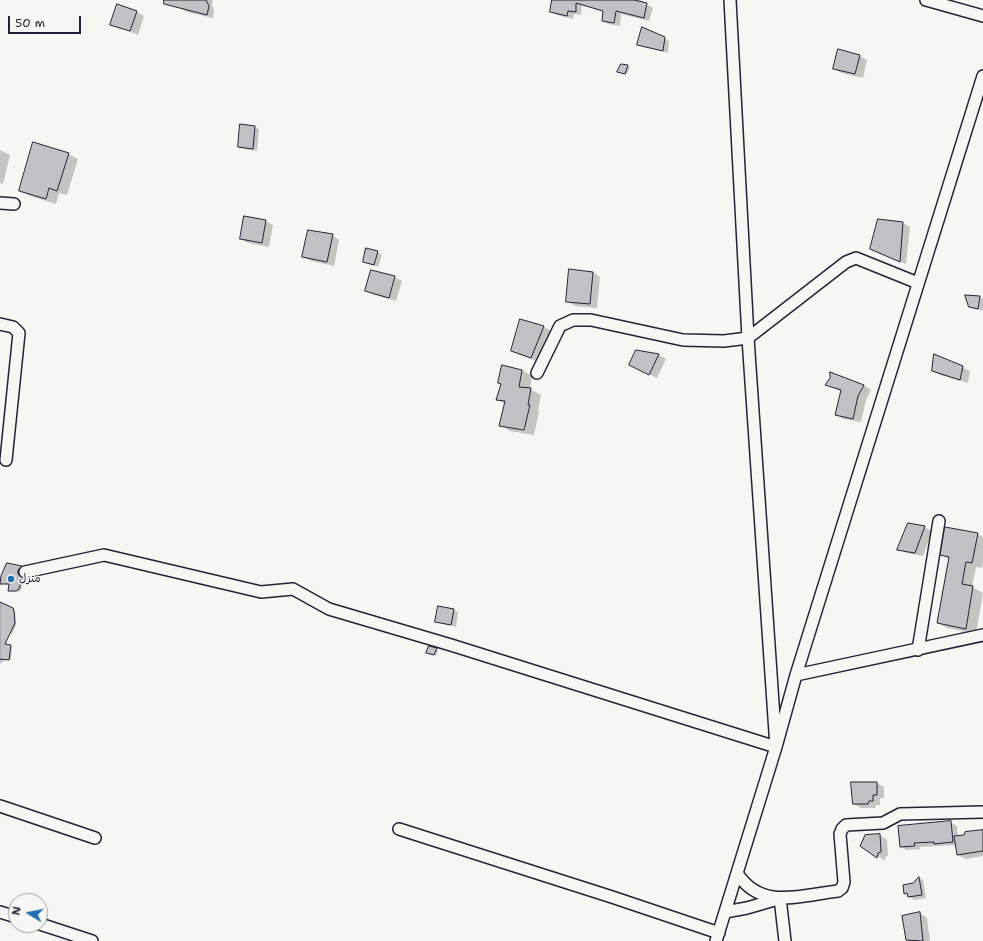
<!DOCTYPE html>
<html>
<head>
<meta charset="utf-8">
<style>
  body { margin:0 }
  #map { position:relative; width:983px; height:941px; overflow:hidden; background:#f6f6f2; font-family:"Shantell Sans",sans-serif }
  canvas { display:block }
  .north { position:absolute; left:8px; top:893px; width:40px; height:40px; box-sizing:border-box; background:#f6f6f2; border:1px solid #a1a1a9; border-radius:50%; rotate:280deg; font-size:11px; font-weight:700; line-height:16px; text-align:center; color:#22223b }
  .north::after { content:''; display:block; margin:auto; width:14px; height:18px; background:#1f6fb2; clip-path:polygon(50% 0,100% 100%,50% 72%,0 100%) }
  .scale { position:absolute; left:8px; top:16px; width:73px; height:18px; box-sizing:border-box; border:2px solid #22223b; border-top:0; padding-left:5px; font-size:12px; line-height:14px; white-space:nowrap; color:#22223b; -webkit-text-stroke:3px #f6f6f2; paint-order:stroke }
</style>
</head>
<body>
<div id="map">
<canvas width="983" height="941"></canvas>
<div class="north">N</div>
<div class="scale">50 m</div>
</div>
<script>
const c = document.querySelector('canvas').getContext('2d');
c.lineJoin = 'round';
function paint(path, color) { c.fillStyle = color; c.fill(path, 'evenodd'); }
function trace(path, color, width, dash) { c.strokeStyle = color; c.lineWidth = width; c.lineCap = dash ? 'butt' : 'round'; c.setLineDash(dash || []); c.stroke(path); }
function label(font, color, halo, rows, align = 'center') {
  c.font = font + ' "Shantell Sans","Playpen Sans Arabic",sans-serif'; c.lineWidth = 3; c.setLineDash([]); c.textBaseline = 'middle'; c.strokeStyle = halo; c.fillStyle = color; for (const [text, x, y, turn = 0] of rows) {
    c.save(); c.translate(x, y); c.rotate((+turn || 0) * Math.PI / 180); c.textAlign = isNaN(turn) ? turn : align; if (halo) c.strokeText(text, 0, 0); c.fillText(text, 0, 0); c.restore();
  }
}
const shadow = new Path2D(`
  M164 0H213L212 5 214 10 213 18 187 12Z
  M553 0H640L653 8 649 21 621 14 620 26 608 24 603 21 604 12 582 5 581 15 574 14 573 19 557 15 551 12Z
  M137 12 144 16 138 35 111 24Z
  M664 38 669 41 668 53 638 45Z
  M860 56 867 60 863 78 841 73 834 68Z
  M621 65 630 67 627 74 620 72Z
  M255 127 259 129 257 151 244 149 239 147Z
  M0 150 10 155 3 184 0 183Z
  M68 154 78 159 67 195 59 193 56 204 30 196 20 190Z
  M879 220 903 223 910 227 906 264 871 249Z
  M265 221 273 225 269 247 248 243 241 239Z
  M332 235 339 240 334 266 311 261 304 257Z
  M377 252 382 255 378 267 364 261Z
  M593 272 600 277 597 308 575 306 567 301Z
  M394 277 402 281 396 301 374 295 366 291Z
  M980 297 983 299V311L970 307Z
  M544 327 551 331 539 362 512 351Z
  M637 352 659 355 666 359 657 378 638 369Z
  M935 355 970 371 968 383 940 375 933 371Z
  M503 366 522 370 532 376 530 389 541 395 538 411 539 412 534 435 510 431 500 425 505 404 498 400 503 384Z
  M827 385H864L871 390 866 400 861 422 843 419 836 414 842 392Z
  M924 527 932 531 923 556 906 553 899 549Z
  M977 534 983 537V562L982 568 976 567 972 587 983 593 976 634 947 628 938 623 949 559 942 555Z
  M8 564 24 567 20 571V576L24 580 21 590 19 592 11 591 9 590 10 585 1 583Z
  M0 605 15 610 16 625 12 634 0 630Z
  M454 610 458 612 456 627 437 621Z
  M0 644 12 647 11 660H5L0 664Z
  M436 649 438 650 436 656 430 653Z
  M876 783 884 787V798H880V805H876L875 808H861L854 804Z
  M950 822 957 826 958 836 983 831V856L966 859 958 855 957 845 920 847V849L907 850 901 847Z
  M880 835 887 840 888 856 885 857V861L862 845Z
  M919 878 923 880 926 898 914 900 905 893Z
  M920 913 927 918 930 941H909L906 940Z`);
const building = new Path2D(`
  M164 0H206L209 6 207 15 164 4Z
  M552 0H634L647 3 644 18 616 11 614 23 602 21 603 11 576 3V12L568 11 567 16 550 12Z
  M117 4 137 11 130 31 110 25Z
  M642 27 665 37 663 51 637 45Z
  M838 49 860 55 855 74 833 69Z
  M621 64 628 65 625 74 617 72Z
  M240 124 255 126 253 149 238 147Z
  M33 142 69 153 57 191 49 188 46 199 19 191Z
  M244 216 266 220 262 243 240 239Z
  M878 219 903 222 900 262 870 249Z
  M308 230 333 234 327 262 302 257Z
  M366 248 378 251 374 265 363 262Z
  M569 269 593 272 590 304 566 302Z
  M371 270 395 276 389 298 365 291Z
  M965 295 980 296 978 309 969 307Z
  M520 319 544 326 531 358 511 351Z
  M636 350 659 354 649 375 629 365Z
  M934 354 963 366 960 380 932 371Z
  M502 365 522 370 519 387 531 388 528 405H530L524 430 499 426 505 401 496 400 501 384 498 383Z
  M830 372 864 385 858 396 853 419 835 415 841 390 825 385 830 378Z
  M908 523 925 526 915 553 897 550Z
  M945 527 978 533 972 563 966 562 962 584 973 586 966 629 937 623 949 557 940 555Z
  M7 563 22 566 18 570V574L22 578 19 589 16 591H8L9 584H0L1 576Z
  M0 602 13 608 14 611 15 623 5 644 11 645 9 660 0 659Z
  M438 606 454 609 451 625 435 622Z
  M429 646 437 648 434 655 426 653Z
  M851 782H877V795H873V801H869L868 804H853Z
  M951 821 953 842 934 844V842L914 843 915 846 900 847 898 826Z
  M983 830V851L957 855 954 836 964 835 965 832Z
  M880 834 881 852 878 853 877 858 860 846 865 835Z
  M919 877 922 895 908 897 907 893 904 894 903 885 913 883Z
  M920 912 923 941 906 940 902 916Z`);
const minor = new Path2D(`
  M926 0 983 16
  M0 203 14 204
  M0 324 13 327 19 333 6 460
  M537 373 560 326 573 320H591L683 340 724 341 748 338 846 262 856 258 918 283
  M25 572 104 555 261 592 293 589 329 609 451 645 776 747 748 338 730 0
  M918 650 939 521
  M796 675 983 635
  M0 806 95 838
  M399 829 612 897 719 933
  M737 873C761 911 801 895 838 891L842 888 844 882 840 834 842 829 846 825 883 823 900 814 983 812
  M780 898 785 941
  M0 912 16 917
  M725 912 747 908 778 899
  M40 924 92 941
  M716 941 776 747 796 675 983 76`);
const markers = [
  [11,579,4,"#1f6fb2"]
];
const poiNames = [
  ["منزل",19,579]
];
paint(shadow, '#0003');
paint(building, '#c2c2c4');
trace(building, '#22223b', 1);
trace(minor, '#22223b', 14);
trace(minor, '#f6f6f2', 11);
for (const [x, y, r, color] of markers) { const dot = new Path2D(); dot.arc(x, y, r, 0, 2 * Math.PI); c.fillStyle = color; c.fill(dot); trace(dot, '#f6f6f2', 1.5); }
label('11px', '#22223b', '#f6f6f2', poiNames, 'left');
</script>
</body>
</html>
